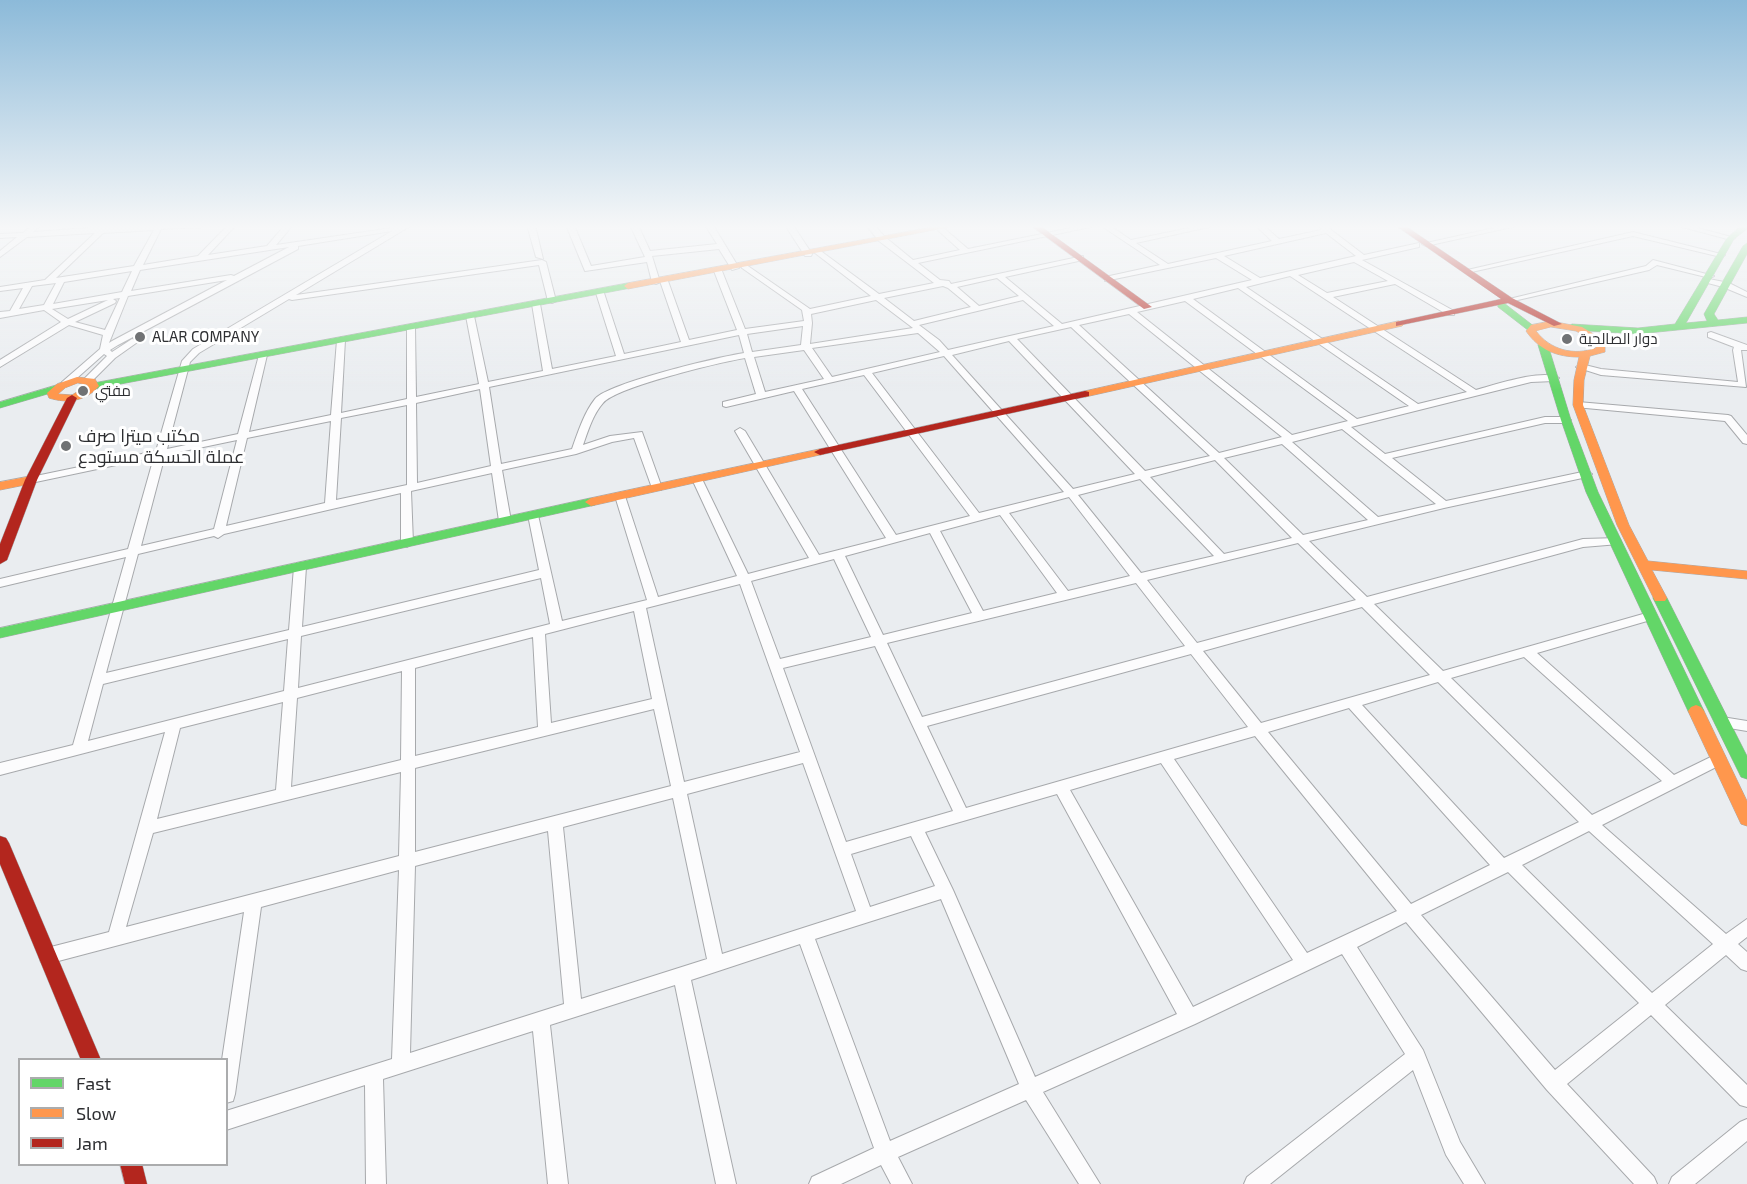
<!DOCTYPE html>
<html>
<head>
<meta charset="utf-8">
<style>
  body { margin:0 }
  #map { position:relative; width:1747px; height:1184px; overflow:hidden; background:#eaedf0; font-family:"Exo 2",sans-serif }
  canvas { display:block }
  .legend { position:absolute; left:18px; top:1058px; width:210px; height:108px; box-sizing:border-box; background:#fff; border:2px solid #abacad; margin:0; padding:8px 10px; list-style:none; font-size:18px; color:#2e2f32 }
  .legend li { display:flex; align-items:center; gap:12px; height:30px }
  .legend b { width:30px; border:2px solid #abacad }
</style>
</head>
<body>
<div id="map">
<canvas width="1747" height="1184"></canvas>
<ul class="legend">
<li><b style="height:8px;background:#63d668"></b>Fast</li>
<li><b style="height:8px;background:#ff974d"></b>Slow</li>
<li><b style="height:8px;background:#b3261e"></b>Jam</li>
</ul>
</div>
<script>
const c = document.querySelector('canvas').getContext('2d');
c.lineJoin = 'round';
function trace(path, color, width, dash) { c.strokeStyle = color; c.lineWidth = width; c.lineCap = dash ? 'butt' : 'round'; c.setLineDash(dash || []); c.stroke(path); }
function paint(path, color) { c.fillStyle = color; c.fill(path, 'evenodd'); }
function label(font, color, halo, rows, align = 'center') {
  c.font = font + ' "Exo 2",Cairo,sans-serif'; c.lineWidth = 6; c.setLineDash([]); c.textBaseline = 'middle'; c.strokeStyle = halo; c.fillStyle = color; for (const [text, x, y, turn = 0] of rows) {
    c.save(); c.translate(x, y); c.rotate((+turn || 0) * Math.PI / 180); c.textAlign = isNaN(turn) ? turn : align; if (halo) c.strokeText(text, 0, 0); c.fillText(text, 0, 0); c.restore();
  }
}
const street = new Path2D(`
  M33 225H41L33 232 103 227 206 225 202 227 161 229 143 265 198 256 228 225H236L208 255 267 246 285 225H293L276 245 412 225 296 295 542 260 546 262 556 301 552 303 548 301 539 265 292 300 289 299 199 353 190 362 167 449 238 434 259 355 263 352 267 355 249 432 331 415 337 340 341 337 345 340 341 413 407 399V327L411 324 415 327 416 397 479 384 466 316 470 313 474 316 488 382 543 371 532 304 536 302 540 304 552 369 616 356 596 293 600 291 604 293 624 354 681 342 660 281 664 279 668 281 689 340 737 330 714 271 718 269 722 271 745 329 804 321 802 310 742 268 741 266 745 264 810 309 871 296 815 253 814 251 818 249 879 294 934 283 879 241 866 225H874L885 237 913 260 960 250 932 225H940L968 249 1086 225H1109L1131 240 1204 225H1218L1136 243 1168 264 1272 241 1255 225H1263L1279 239 1321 230 1320 226H1326L1364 255 1419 243V247L1362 260 1454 311V315H1448L1395 284 1333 297 1476 390C1494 385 1544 368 1559 378L1554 381 1531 382 1351 427 1385 454 1545 417H1566L1571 420 1566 423H1545L1392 458 1446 501 1587 471 1592 474 1587 477 1444 508 1309 541 1367 597 1583 539 1619 538 1621 541 1619 544 1583 547 1374 604 1443 671 1650 612 1654 613 1656 616 1654 619 1537 653 1674 775 1719 753 1724 755 1726 759 1724 763 1602 825 1726 934 1747 919V937L1738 944 1747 952V971L1741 969 1726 955 1665 1005 1747 1085V1107L1740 1105 1651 1015 1567 1084 1654 1177 1657 1184H1634L1547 1090 1406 922 1357 947 1423 1050 1460 1142 1485 1184H1464L1446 1155 1413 1070 1270 1184H1244L1247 1177 1405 1054 1342 954 1195 1024 1043 1092 1100 1184H1079L1026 1100 898 1157 912 1184H891L881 1165 841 1184H809L812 1177 874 1148 800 944 691 980 736 1184H716L675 985 550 1025 568 1184H548L533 1031 383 1079 386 1184H366L365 1085 226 1130V1111L392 1059 399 870 261 907 235 1094 233 1101 226 1103V1060H222L244 912 47 964 41 962 39 956 41 950 47 948 109 932 165 732 0 775V763L73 745 126 557 0 587V579L128 549 154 457 31 483 26 480 31 477 156 451 182 361 193 349 392 231 298 246V249L118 345 110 350 112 352 132 339 139 341 115 358 91 382H85L83 380 107 356 104 354 68 386H62V382L100 349 103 335 69 325 0 367V360L61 322 44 310 0 318V312L10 311 23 288 0 291V287L45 280 95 233 27 237 0 257V251L17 237 0 238V234L23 233ZM1100 225 1160 265 1105 277V281L1216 258 1252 280 1062 324 1005 277 1083 260V256L951 284 949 281 940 280 918 263ZM154 230 134 266 56 278 103 233ZM1326 233 1356 256 1260 278 1224 256ZM289 247 234 276 231 275 131 291 140 270ZM1354 262 1388 281 1327 293 1298 275ZM132 271 122 292 53 304 64 282ZM1290 276 1467 392 1418 404 1246 287ZM997 278 1019 296 979 306 957 287ZM227 280 112 341 109 343 128 296ZM56 283 44 305 19 309 32 286ZM943 286 948 288 971 307 914 321 884 298ZM1238 288 1409 406 1357 419 1193 299ZM120 298 105 330 75 322 115 303 116 301 113 299ZM108 300 68 319 52 309ZM876 300 913 328 810 344 812 323 811 314ZM1023 300 1054 326 948 350 939 340 919 325ZM1185 301 1348 421 1292 435 1137 312ZM1129 314 1282 437 1219 453 1079 325ZM803 326 801 345 752 352 747 334ZM1071 327 1210 456 1145 471 1017 339ZM918 333 940 352 832 377 812 348ZM739 335 744 353C719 357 608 383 595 399 584 413 578 432 572 449L501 464 489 387ZM1009 341 1135 474 1073 489 952 355ZM804 350 824 379 765 392 754 357ZM944 356 1064 492 979 513 872 373ZM745 358 756 394 723 402V406L726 407 794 391 886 538 819 555 745 431 740 428 735 431 809 558 748 574 702 479 697 476 692 479 737 576 658 597 625 496 620 493 615 496 647 600 562 621 538 515 533 512 528 515 539 570 302 627 306 567 300 563 294 567 289 630 106 673 138 554 214 536 218 538 224 534 401 493V543L407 547 413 543 411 491 492 473 499 521 505 524 511 521 502 470 576 454 612 442 634 438 652 488 653 490H661L662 488 642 432 610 436 583 445C588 431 593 414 603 403 616 387 721 362 745 358ZM864 375 970 516 896 535 802 389ZM480 389 491 466 417 483 416 403ZM407 405V485L336 500 341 418ZM331 421 325 503 226 526 247 438ZM1342 429 1436 504 1378 517 1292 442ZM237 440 214 529 141 546 165 455ZM1282 444 1368 520 1303 535 1224 458ZM1215 460 1292 538 1224 554 1150 477ZM1140 479 1214 556 1141 573 1078 495ZM1069 497 1130 576 1068 591 1009 513ZM1000 515 1057 593 983 611 940 531ZM930 533 972 613 883 635 845 556ZM1298 543 1356 600 1197 643 1147 580ZM834 559 871 637 780 659 751 581ZM541 578 550 624 298 688 301 636ZM1136 583 1185 646 922 717 887 643ZM740 584 800 752 684 782 646 608ZM1362 607 1430 675 1261 723 1203 651ZM634 611 652 699 551 723 545 634ZM533 637 538 727 415 756V668ZM288 639 284 691 88 741 103 684ZM875 646 953 811 846 842 783 668ZM1191 654 1248 727 966 808 927 726ZM1524 657 1662 781 1592 815 1451 678ZM402 671 401 760 291 787 297 698ZM1438 682 1579 822 1504 858 1362 705ZM283 702 276 790 157 819 180 728ZM1349 708 1490 865 1411 904 1268 732ZM654 709 671 786 415 852V768ZM1255 736 1397 911 1307 953 1174 759ZM803 763 856 911 722 954 687 794ZM1161 763 1293 960 1193 1007 1070 790ZM401 772 399 856 126 927 153 833ZM1057 794 1177 1014 1035 1077 953 890 925 832ZM673 798 707 959 581 999 563 827ZM548 831 564 1004 410 1053 415 866ZM1589 831 1713 944 1652 993 1522 865ZM911 836 935 886 870 907 851 854ZM1508 872 1639 1003 1555 1070 1421 915ZM941 899 1019 1084 890 1141 815 939Z
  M527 225H535L543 259 536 257Z
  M566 225H574L591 266 645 257 630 225H638L650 251 717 244 705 225H713L739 268 732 270 719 249 652 256 660 282 656 284 652 282 647 262 585 271Z
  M785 225H793L812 254 811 256H805Z
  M1507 225H1521L1426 246 1422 244Z
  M1675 225H1687L1735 238 1731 240Z
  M1633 232 1725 255 1721 257 1633 236 1467 273 1463 271Z
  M1653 260 1714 276 1710 278 1657 265 1649 270 1509 302 1505 300 1646 266Z
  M1704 278 1729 283 1747 292V297L1723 287 1704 282Z
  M1711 332 1747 345V350H1741L1746 387 1601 375 1576 367 1581 364 1601 369 1738 382 1733 350 1734 347 1708 337V333Z
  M1578 402 1728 415 1731 416 1747 435V444L1743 443 1725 421 1575 407V403Z
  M1722 717 1747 721V731L1717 726 1715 722 1717 718Z
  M1747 1119V1141L1695 1184H1669L1672 1177 1740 1122Z`);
const fast = new Path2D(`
  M1742 225H1747V229L1734 239 1686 323 1707 321 1704 314 1743 246 1747 243V254L1714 314 1718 320 1747 317V323L1638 334 1572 330 1567 327 1572 324 1638 328 1675 324 1727 238Z
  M628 283 631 284V288L94 389 89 386 94 383Z
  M1498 303H1504L1535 327V331H1529L1498 307Z
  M1543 342 1548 345 1571 420 1598 492 1704 711 1701 715 1696 717 1691 715 1688 711 1586 492 1561 420 1538 345Z
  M57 385 62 388 61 390 0 408V402Z
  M591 498 595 499 597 502 595 505 0 638V628Z
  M1660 593 1667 598 1747 756V779L1741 777 1653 598Z`);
const slow = new Path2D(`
  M943 225H960L628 289 624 286 628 283Z
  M1399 321 1404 324 1402 326 1085 397 1080 394 1085 391Z
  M1551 321 1582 327 1605 341V352L1590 356 1584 380 1583 405 1629 525 1648 561 1747 571V579L1652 570 1667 598 1665 601H1655L1617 525 1573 405 1574 380 1579 357C1557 357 1539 350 1526 331L1531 325ZM1551 327 1576 331 1595 342 1596 348C1574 356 1550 350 1536 331Z
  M77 377 95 379 99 386C86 401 68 404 49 398L47 393 57 384ZM78 383 88 385 72 395 58 394 65 388Z
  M820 449 824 450V454L591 506 585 502 591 498Z
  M31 476 37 480 35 483 0 490V482Z
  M1696 705 1701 707 1704 711 1747 801V826L1741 824 1688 711 1691 707Z`);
const jam = new Path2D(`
  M1030 225H1039L1152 307 1144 309Z
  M1395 225H1404L1512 298 1562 324 1554 326 1508 303 1396 326V322L1501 299Z
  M1085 391 1089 392V396L820 455 814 452 820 449Z
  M72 395 77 398 37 480 7 560 0 564V544L25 480 67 398Z
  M0 836 6 838 9 843 101 1060H81L0 864Z
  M120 1164H142L147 1184H125Z`);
const markers = [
  [140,337,6,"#707274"],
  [1567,339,6,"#707274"],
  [83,391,6,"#707274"],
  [66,446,6,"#707274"]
];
const farPoinames = [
  ["ALAR COMPANY",152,337],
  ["دوار الصالحية",1579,339],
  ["مفتي",95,391]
];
const poiNames = [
  ["مكتب ميترا صرف",78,436],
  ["عملة الحسكة مستودع",78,457]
];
trace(street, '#a7a9ac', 2);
trace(fast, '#a7a9ac', 1);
trace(slow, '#a7a9ac', 1);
trace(jam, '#a7a9ac', 1);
paint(street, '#fcfcfd');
paint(fast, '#63d668');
paint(slow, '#ff974d');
paint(jam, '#b3261e');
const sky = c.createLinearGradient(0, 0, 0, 391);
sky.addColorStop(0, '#8cbad9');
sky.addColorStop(0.58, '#f6f7f8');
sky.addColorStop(1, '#f6f7f800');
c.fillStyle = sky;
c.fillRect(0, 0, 1747, 391);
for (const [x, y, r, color] of markers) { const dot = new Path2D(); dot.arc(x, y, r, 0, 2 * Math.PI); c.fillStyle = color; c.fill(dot); trace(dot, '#fff', 2); }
label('15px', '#2e2f32', '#fff', farPoinames, 'left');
label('18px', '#2e2f32', '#fff', poiNames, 'left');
</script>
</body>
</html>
